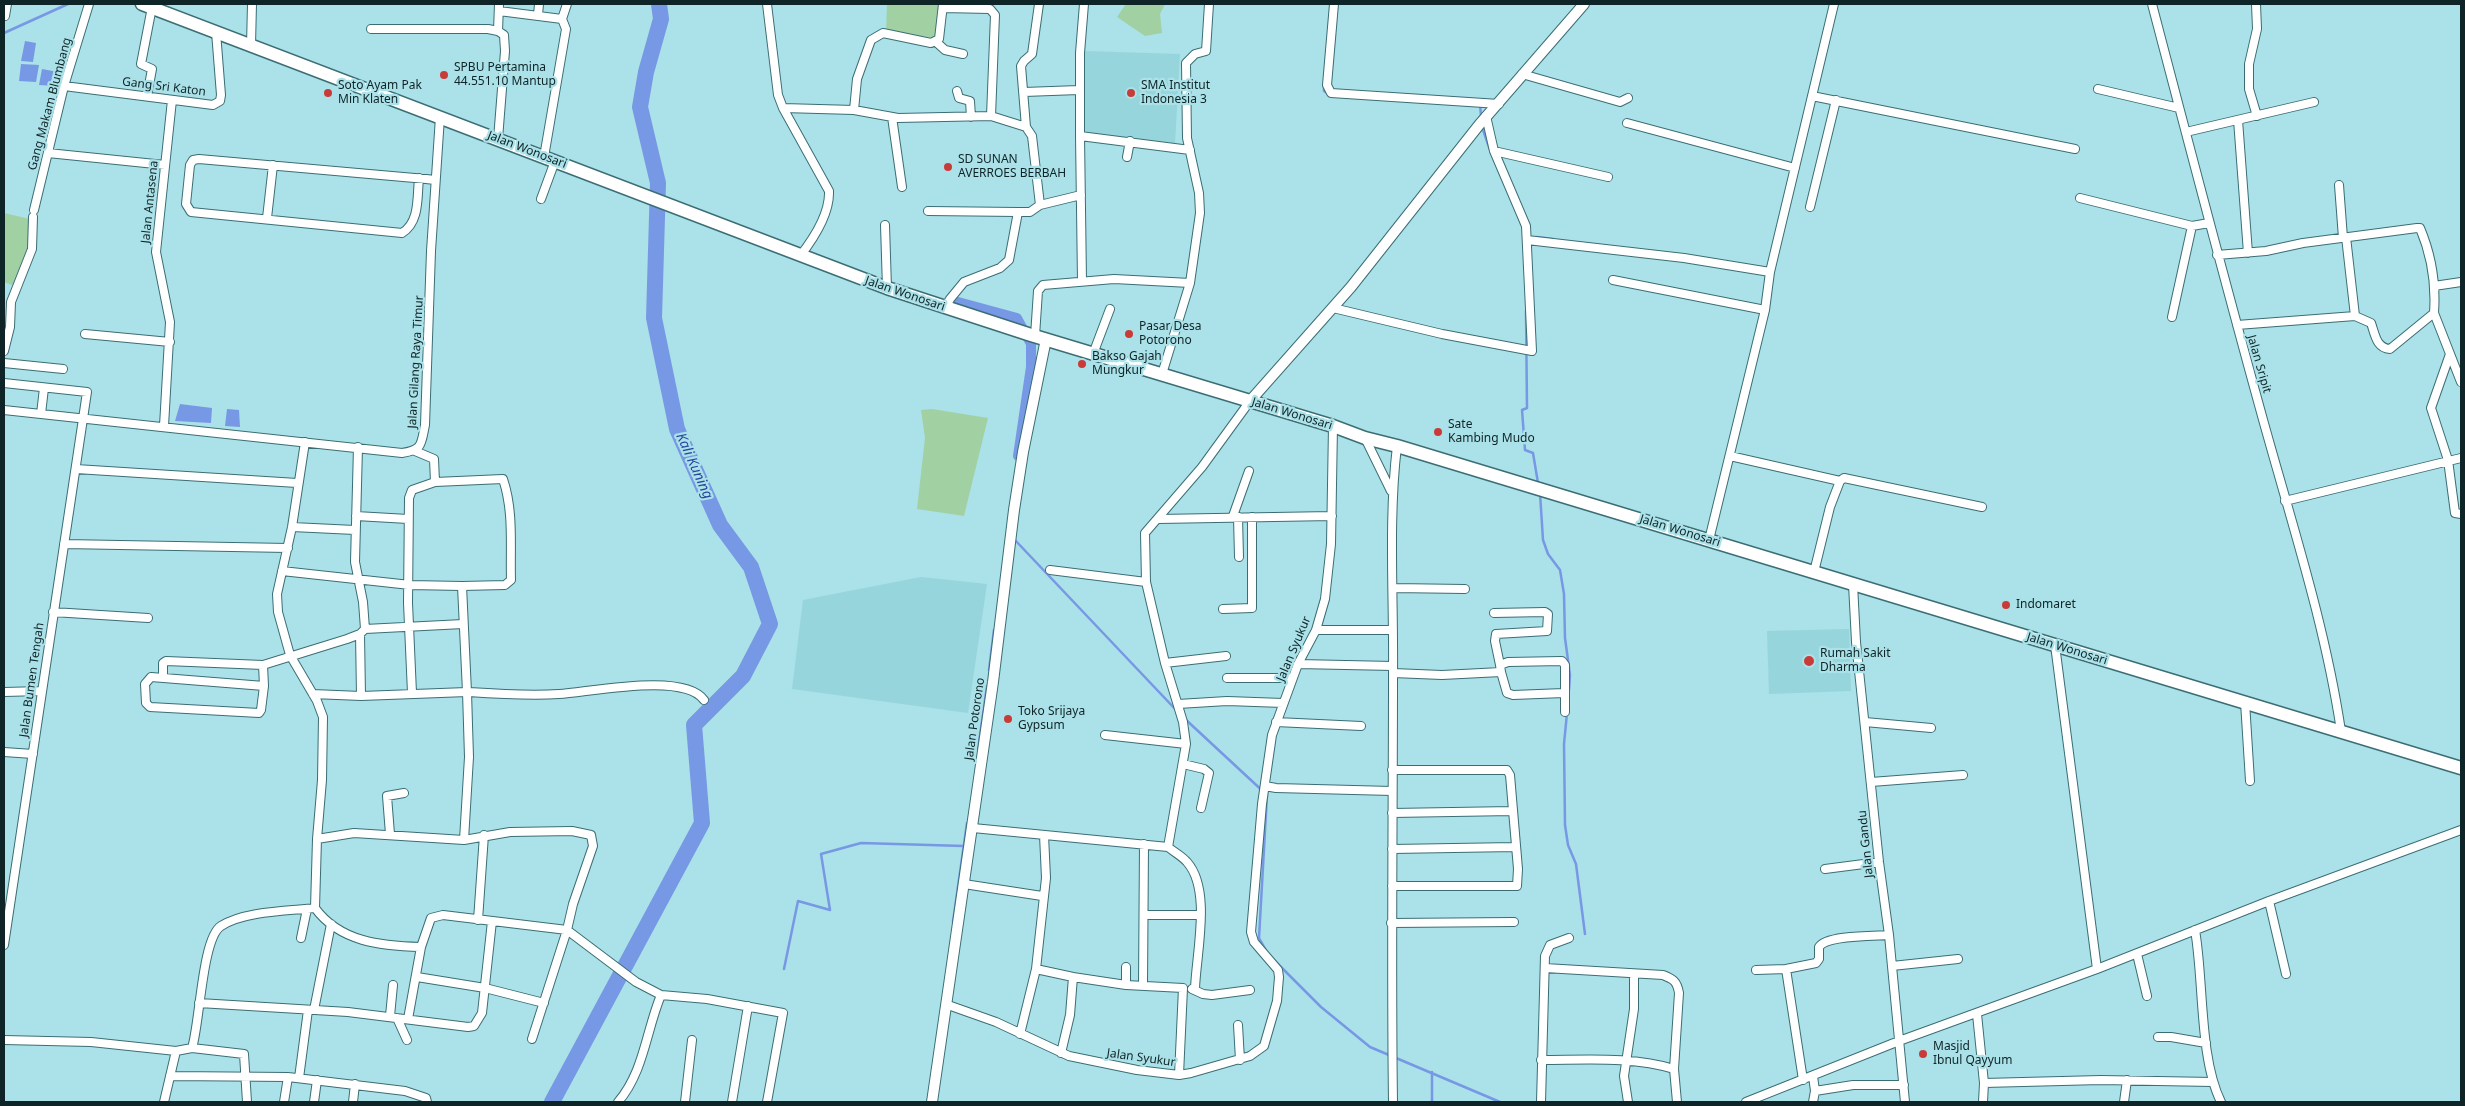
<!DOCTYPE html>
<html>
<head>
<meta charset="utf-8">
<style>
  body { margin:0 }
  #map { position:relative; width:2465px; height:1106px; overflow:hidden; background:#abe1e8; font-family:"Noto Sans",sans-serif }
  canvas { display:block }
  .frame { position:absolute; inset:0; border:5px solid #0e2426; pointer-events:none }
</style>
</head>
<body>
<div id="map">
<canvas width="2465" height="1106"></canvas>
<div class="frame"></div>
</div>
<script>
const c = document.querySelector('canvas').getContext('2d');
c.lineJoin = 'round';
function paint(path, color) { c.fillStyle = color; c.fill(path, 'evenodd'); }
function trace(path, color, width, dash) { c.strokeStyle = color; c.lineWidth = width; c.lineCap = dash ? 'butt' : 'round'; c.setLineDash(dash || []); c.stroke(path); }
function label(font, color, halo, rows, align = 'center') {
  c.font = font + ' "Noto Sans",sans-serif'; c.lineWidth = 4.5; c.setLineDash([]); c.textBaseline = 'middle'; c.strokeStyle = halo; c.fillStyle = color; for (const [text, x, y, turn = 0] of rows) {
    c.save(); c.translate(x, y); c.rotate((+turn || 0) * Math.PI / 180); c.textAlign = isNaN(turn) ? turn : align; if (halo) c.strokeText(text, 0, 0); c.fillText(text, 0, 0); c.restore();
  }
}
const built = new Path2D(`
  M1085 51 1180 54 1175 144 1084 132Z
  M921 577 987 584 968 713 792 689 803 600Z
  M1849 629 1851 691 1769 694 1767 631Z`);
const green = new Path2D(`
  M887 4H939L937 38 886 32Z
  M1126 4H1165L1160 14 1162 33 1145 36 1117 17Z
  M4 213 30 219C29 242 27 266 12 285L4 282Z
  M932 409 988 418 964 516 917 509 925 438 921 410Z`);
const water = new Path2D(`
  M25 41 36 43 33 62 21 61Z
  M21 64 39 65 36 82 19 81Z
  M42 69 58 72 56 86 39 85Z
  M180 404 212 408 211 423 175 421Z
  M227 409 239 410 240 427 225 426Z`);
const stream = new Path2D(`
  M4 33 68 4
  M1324 85V91L1330 95
  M1480 104 1481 116
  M1482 127 1490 150
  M1537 237 1553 239
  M1526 311 1527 408 1522 410 1525 450 1533 453 1538 483
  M1540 493 1543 540 1548 554 1560 570 1564 594 1565 638 1570 675 1569 690
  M1014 539 1177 711
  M989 670 994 630
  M1567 713 1564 744 1565 825 1568 845 1576 864 1585 934
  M1184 718 1267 795 1259 938 1267 952
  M978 749 987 686
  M953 922 967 823
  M1274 960 1321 1007 1370 1047 1500 1102
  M784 969 798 901 830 910 821 854 861 843 964 846
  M1432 1102V1072`);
const canal = new Path2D(`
  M958 302 1017 318 1031 344V367L1018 456`);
const river = new Path2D(`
  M552 1102 702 823 694 725 743 676 770 624 751 567 720 525 677 429 654 318 658 183 640 107 646 72 661 19 659 4`);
const minor = new Path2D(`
  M767 4 778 95 783 108 829 191C830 214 814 238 800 256
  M1084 4 1080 53V136L1190 150
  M1334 4 1327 85 1331 93 1499 104
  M2152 4C2188 141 2224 279 2262 416 2291 521 2325 624 2341 731
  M2256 4 2257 29 2249 64V89L2257 116
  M943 8 990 9 995 15 991 116
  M499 11 562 19 566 29 544 157
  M538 15 539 4
  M5 16 7 4
  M562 19 567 4
  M371 29H488L498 31 504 35 505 51 498 139
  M498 31 499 4
  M935 41 945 50 963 54
  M251 45 252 4
  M1522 74 1620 102 1628 98
  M64 86 213 105 220 101 221 95 216 32
  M2098 89 2179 108
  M957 91 959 98 970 101 971 117
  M1024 92 1079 90
  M147 96 152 69 141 64 152 7
  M1812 96 2075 149
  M783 108 854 110 898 118 991 116 1026 127 1032 136 1040 205 1030 212H1018L1009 260 1000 268 964 282 950 299 945 308
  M854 110 857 79 871 40 883 33 931 43 939 39 943 4
  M1486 116 1494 151 1608 177
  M892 117 902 187
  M2238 120 2248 253
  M1627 123 1795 168
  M1026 127 1021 66 1024 61 1032 54 1039 4
  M2186 132 2314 102
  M1080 136 1082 281
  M48 153 165 165
  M1127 157 1130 141
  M419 178C417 197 420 222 402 233L191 212 186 204 190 165 193 160 199 159 426 179 435 180
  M2339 185 2343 238
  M2080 198 2192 226
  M541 199 555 161
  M1040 205 1081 195
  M1810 207 1836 100
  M34 210 64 86 89 4
  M928 211 1018 212
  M267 218 273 165
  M885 225 887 288
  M2346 237 2355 316
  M1527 240 1684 258 1770 272
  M2217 255 2266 251 2303 243 2417 228H2420C2431 254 2436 285 2434 313L2390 349C2376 348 2375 334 2371 323L2355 316 2237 325
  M1613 280 1765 310
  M2434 286 2461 282
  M1333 308 1442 334 1532 351 1526 226 1494 151
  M2434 313 2461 382
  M2172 317 2192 226 2209 223
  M85 334 170 342
  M1035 336 1038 291 1043 285 1114 279 1190 283 1200 213 1199 193 1187 138 1186 63 1195 54 1206 51 1209 4
  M4 351 10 327 11 302 32 249 33 217
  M1093 354 1110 309
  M2450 354 2431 408 2448 460 2455 513 2461 514
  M4 363 63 369
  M1162 374 1190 283
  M4 383 87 392 4 945
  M4 410 402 453C423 450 421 444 425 425L431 251 440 117
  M41 414 44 388
  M164 426 170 322 156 252 172 100
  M1365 438 1391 491
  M1730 456 1840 481 1844 478 1982 507
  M76 469 297 483
  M2285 501 2461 458
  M356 516 408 519
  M1233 516 1249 471
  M1238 517 1239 557
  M1158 519 1332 516
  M292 527 355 530
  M1709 540 1765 310 1770 272 1834 4
  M64 544 288 548
  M1050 570 1146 582
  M282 571 410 585 462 586
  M1814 572 1830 507 1840 481
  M1853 584 1856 642 1879 862 1889 935 1905 1102
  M1393 588 1465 589
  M1223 609 1252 608V517
  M53 612 148 618
  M1494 613 1545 612 1548 614 1547 631 1496 634 1495 641 1500 665
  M365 629 463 624
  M1316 630H1393
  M360 634 361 696
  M2055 645 2097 969
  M1165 663 1226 656
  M1298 664 1393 666
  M1501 672 1507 693 1513 695 1564 693
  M1393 673 1442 675 1501 672 1500 665 1508 662 1562 661 1565 665V712
  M163 678V663L166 661 263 665
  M1227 678H1292
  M264 686 151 677 145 684 146 703 150 707 259 713 261 710 264 686 263 665 347 639 360 634 365 629 363 602 355 562 358 447
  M4 692 42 691
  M412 693 408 603 409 498 412 490 435 482
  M313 694 361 696 467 692 462 586 505 585 511 580C510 545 514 512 503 479L435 482 434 459 415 451
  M2245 702 2250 781
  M1178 704 1227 701 1283 703
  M1276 722 1361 726
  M1865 722 1931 728
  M1105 735 1186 744
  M4 752 33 754
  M1183 764 1204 769 1209 773 1201 808
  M1392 770H1507L1510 775 1518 869 1517 886H1392
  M1871 782 1963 775
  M1265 786 1276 788 1392 791
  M1392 813 1513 811
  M973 828 1168 847 1186 744 1183 722 1165 663 1146 582 1145 533 1202 467 1250 401
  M390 834 387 796 404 793
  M1044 835 1046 878 1036 969 1073 977
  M317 839 354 833 464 840 469 757 467 692C498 694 528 696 559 694 591 692 684 672 704 700
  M464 840 510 832 572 831 591 835 593 846 573 904 567 930 636 982 661 995 707 999 783 1013 767 1102
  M1168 847C1174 852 1182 856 1187 862 1212 890 1196 954 1195 989
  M1392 849 1515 847
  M1825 869 1879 862
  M964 884 1042 896
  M2269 901 2286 974
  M315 908C340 942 381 946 421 947
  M1144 915H1201
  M478 920 484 835
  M1391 923 1514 922
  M2195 930C2204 981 2199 1058 2221 1102
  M301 938 307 909
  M2137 954 2147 996
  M1892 966 1958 959
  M1126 967V985
  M1545 968 1663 975C1673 979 1677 981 1679 993L1674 1069 1677 1102
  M1756 970 1786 969
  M417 977 485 988 544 1003
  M1143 985 1144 844
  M1192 989 1203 994 1212 995 1250 990
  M199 1003 348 1012 468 1027 474 1026 482 1013 492 921
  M948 1005 996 1022 1069 1056 1137 1070 1179 1075 1191 1073 1250 1056 1264 1046 1277 1001 1279 977 1278 970 1254 942 1251 932 1262 804 1272 735 1298 664 1316 630 1325 599 1331 544 1333 426
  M314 1010 331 924
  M1977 1014 1984 1083 1983 1102
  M390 1016 393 985
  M397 1018 407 1040
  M408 1019 421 947 431 918 443 915 567 930 532 1039
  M1238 1025 1240 1060
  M1020 1034 1036 969
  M2158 1037H2171L2206 1043
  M4 1040 91 1042 176 1051 192 1048C200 1023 202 938 221 926 244 911 288 911 315 908L317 839 322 780 323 717 317 701 290 655 278 612 277 594 292 527 305 442
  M192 1048 244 1054 247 1102
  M1061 1053 1070 1015 1073 977 1126 985 1183 988 1179 1075
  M1541 1060C1584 1060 1633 1056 1674 1069
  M170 1076 288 1077 405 1091 426 1098 427 1102
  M1813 1076 1815 1091 1813 1102
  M299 1078 308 1010
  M1803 1080 1786 969 1816 963 1819 959V947C1826 935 1875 936 1889 935
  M1984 1083 2101 1080 2213 1082
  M1815 1091 1853 1085H1904
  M164 1102 176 1051
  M284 1102 288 1077
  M314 1102 317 1080
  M353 1102 355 1084
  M618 1102C644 1072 646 1031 661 995
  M685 1102 692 1040
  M732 1102 748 1006
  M1393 1102C1391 960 1393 818 1393 676 1394 599 1388 521 1397 446
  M1541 1102 1545 956 1550 945 1569 938
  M1628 1102 1624 1076 1634 1009V974
  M1746 1102 1899 1041 2097 969 2269 901 2461 830
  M2124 1102 2127 1080`);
const tertiary = new Path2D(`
  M1250 401 1351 287 1479 125 1584 4
  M932 1102 993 682 1014 510 1023 452 1046 339`);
const trunk = new Path2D(`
  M142 4 887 288 1031 335 1333 426 1365 438 1397 446 2461 768`);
const markers = [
  [444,75,5,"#c93b38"],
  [328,93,5,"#c93b38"],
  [1131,93,5,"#c93b38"],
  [948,167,5,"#c93b38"],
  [1129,334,5,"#c93b38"],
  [1082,364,5,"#c93b38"],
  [1438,432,5,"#c93b38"],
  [2006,605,5,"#c93b38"],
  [1809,661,6,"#c93b38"],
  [1008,719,5,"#c93b38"],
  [1923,1054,5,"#c93b38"]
];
const poiNames = [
  ["SPBU Pertamina",454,68],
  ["44.551.10 Mantup",454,82],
  ["Soto Ayam Pak",338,86],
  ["Min Klaten",338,100],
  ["SMA Institut",1141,86],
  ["Indonesia 3",1141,100],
  ["SD SUNAN",958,160],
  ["AVERROES BERBAH",958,174],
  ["Pasar Desa",1139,327],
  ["Potorono",1139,341],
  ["Bakso Gajah",1092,357],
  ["Mungkur",1092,371],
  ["Sate",1448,425],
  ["Kambing Mudo",1448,439],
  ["Indomaret",2016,605],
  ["Rumah Sakit",1820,654],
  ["Dharma",1820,668],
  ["Toko Srijaya",1018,712],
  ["Gypsum",1018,726],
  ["Masjid",1933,1047],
  ["Ibnul Qayyum",1933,1061]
];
const streetNames = [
  ["Gang Sri Katon",164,87,7],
  ["Gang Makam Blumbang",50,104,-75],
  ["Jalan Wonosari",527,150,21],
  ["Jalan Antasena",150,202,-84],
  ["Jalan Wonosari",905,294,19],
  ["Jalan Gilang Raya Timur",416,362,-87],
  ["Jalan Sripit",2259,364,74],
  ["Jalan Wonosari",1292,414,17],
  ["Jalan Wonosari",1680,531,17],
  ["Jalan Syukur",1294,649,-67],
  ["Jalan Wonosari",2067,649,17],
  ["Jalan Bumen Tengah",32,680,-82],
  ["Jalan Potorono",975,719,-82],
  ["Jalan Gandu",1866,844,-96],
  ["Jalan Syukur",1141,1058,8]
];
const waterNames = [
  ["Kali Kuning",694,466,66]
];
paint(built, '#96d5dc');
paint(green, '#a1d1a3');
paint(water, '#7798e4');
trace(stream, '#7798e4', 2.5);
trace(canal, '#7798e4', 10);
trace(river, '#7798e4', 16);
trace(minor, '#3b6e74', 10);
trace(tertiary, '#3b6e74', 12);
trace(trunk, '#3b6e74', 15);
trace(minor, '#fff', 8);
trace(tertiary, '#fff', 10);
trace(trunk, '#fff', 12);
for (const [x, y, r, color] of markers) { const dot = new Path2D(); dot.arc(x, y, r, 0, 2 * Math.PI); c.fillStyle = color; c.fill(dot); trace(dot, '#abe1e8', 2); }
label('12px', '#0e2426', '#abe1e8', poiNames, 'left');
label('12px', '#0e2426', '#abe1e8', streetNames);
label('italic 14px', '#27469e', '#abe1e8', waterNames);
</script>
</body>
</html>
